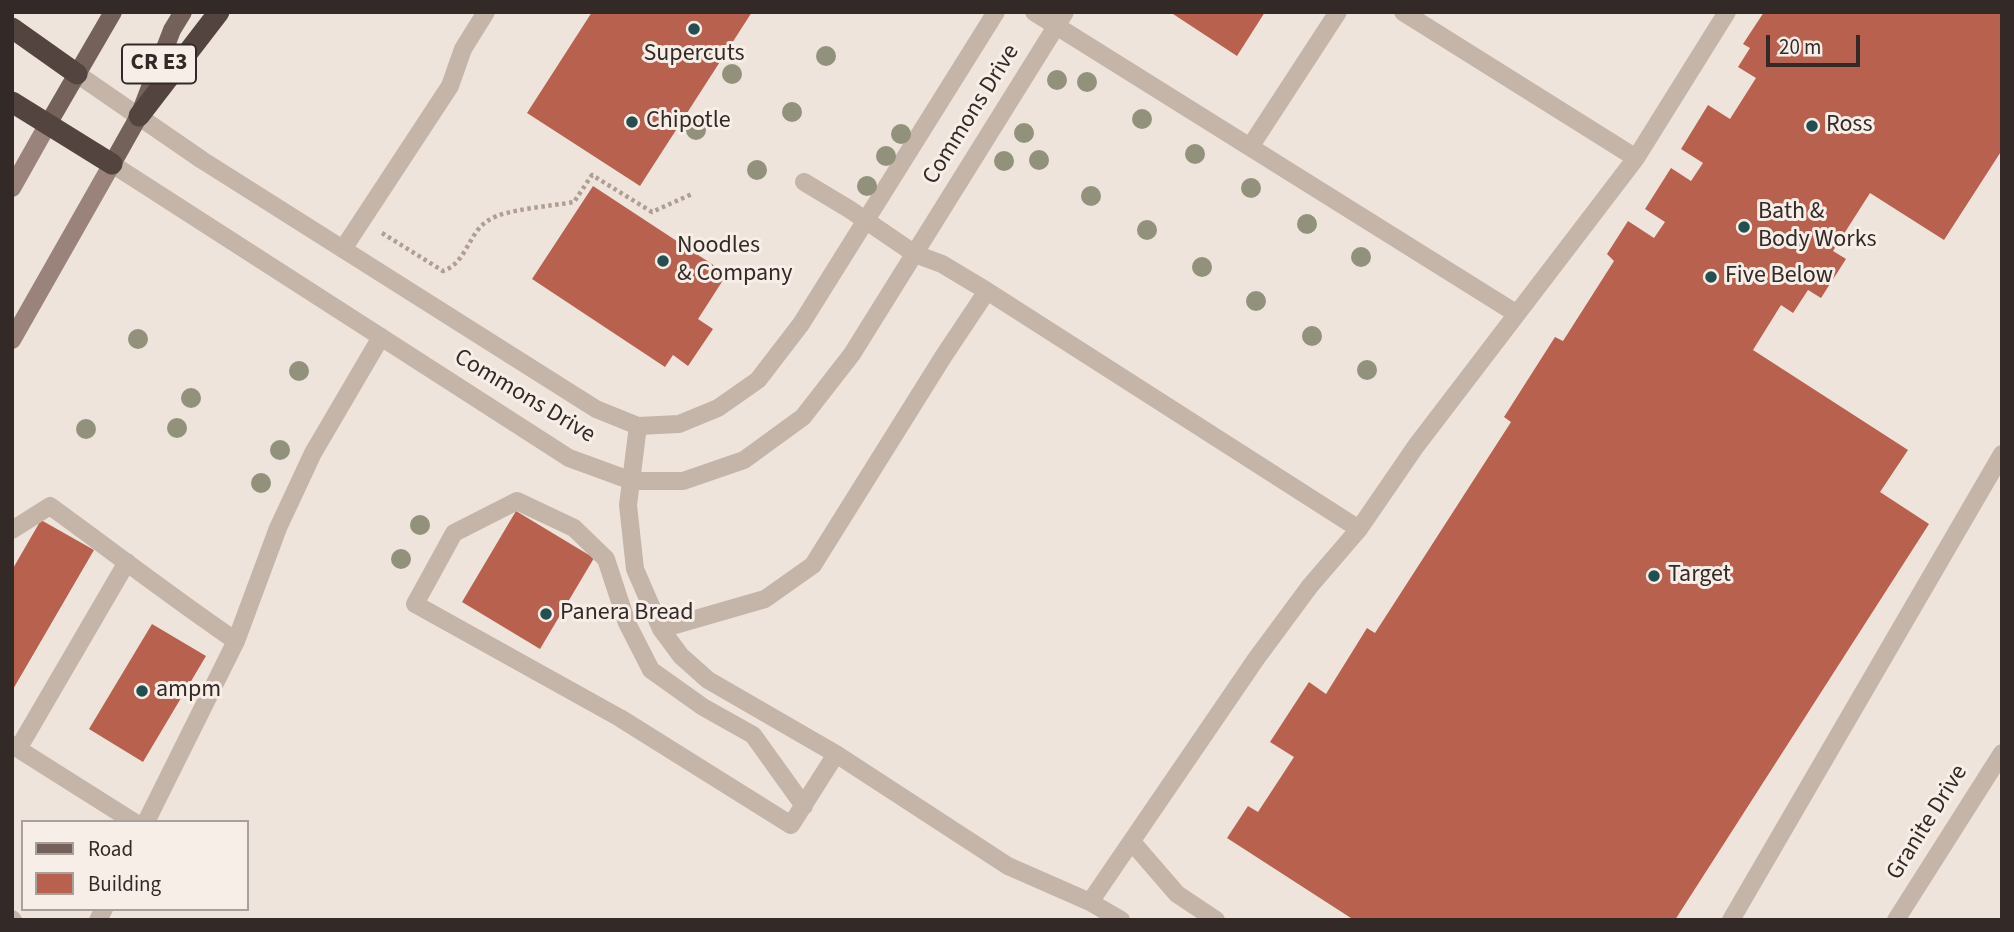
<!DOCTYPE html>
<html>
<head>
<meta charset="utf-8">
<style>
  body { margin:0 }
  #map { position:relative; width:2014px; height:932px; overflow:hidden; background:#efe4db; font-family:"Source Sans 3",sans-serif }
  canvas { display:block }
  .frame { position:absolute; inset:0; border:14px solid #332a28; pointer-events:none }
  .legend { position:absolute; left:21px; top:820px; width:228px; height:91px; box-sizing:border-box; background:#f7eee7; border:2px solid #a9a09b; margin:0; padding:9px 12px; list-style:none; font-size:21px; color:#332a28 }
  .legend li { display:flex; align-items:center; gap:14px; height:35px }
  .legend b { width:35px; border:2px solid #a9a09b }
  .scale { position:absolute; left:1766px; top:35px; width:94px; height:32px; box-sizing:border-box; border:4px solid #332a28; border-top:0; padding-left:9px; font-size:21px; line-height:24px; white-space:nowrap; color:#332a28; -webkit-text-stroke:5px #f7eee7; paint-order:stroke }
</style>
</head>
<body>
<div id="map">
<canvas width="2014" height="932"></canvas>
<div class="frame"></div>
<ul class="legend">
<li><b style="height:9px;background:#73615a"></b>Road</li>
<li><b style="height:19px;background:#b9614f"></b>Building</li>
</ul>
<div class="scale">20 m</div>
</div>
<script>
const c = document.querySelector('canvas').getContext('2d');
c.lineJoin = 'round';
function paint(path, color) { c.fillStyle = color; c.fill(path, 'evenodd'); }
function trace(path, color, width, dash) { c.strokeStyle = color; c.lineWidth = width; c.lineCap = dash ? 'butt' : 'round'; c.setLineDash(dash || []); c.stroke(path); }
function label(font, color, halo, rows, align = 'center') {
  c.font = font + ' "Source Sans 3",sans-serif'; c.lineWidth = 6; c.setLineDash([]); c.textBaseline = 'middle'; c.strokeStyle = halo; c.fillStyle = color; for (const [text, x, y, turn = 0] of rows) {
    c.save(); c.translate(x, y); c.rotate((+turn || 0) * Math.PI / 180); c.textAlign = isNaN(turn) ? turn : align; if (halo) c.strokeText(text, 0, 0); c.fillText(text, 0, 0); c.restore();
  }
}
const building = new Path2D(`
  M592 12H752L640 186 527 113Z
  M1170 12H1265L1237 56Z
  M1764 12H2002V150L1944 240 1870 193 1833 251 1846 259 1821 298 1808 290 1793 313 1781 305 1753 350 1908 450 1880 492 1929 524 1675 920H1354L1227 838 1248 806 1258 812 1294 757 1270 742 1309 682 1326 694 1367 628 1375 633 1511 422 1504 417 1555 337 1563 341 1614 261 1607 254 1628 221 1654 238 1665 222 1645 209 1671 168 1691 181 1703 163 1681 149 1708 105 1730 119 1756 78 1738 67 1750 48 1743 44Z
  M593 186 727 274 698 319 713 329 688 366 673 355 665 367 532 279Z
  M516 511 594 558 540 649 462 602Z
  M41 520 94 550 12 691V570Z
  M152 624 206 656 143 762 89 729Z`);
const path = new Path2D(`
  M382 233 443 271C467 263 468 232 489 220 505 209 553 206 574 202L592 175 652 212 692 194`);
const service = new Path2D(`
  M1034 12 1517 314
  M1403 12 1636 158
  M1250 147 1338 12
  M804 182 849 209 915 254 942 264 987 291 1359 529
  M343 249 450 86 463 49 486 12
  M638 426 628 505 635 569 661 629 681 656 708 680 836 754 1008 866 1090 902 1121 920
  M12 530 50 506C112 551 173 598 236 641L278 528 313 453 381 337
  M661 629 765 599 813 565 943 357 987 291
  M12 745 134 822
  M18 749 127 562
  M804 806 753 735 703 707 651 670 627 623 606 559 574 528 517 501 454 533 415 604 620 718 791 825 836 754
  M146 822 236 641
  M1132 842 1177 894 1216 920
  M1090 902 1256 659 1310 586 1359 529 1416 446 1636 158 1727 12
  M98 920 104 909
  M1731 920 2002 454`);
const minor = new Path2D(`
  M77 74 202 160 596 409 638 426 679 424 718 408 758 380 801 324 996 12
  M112 164 569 458 632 481H683L744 460 803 417 852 354 1065 12`);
const tertiary = new Path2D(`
  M12 919 13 920
  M1896 920 2002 753`);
const secondary = new Path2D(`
  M12 188 48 124
  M12 340 112 164`);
const primary = new Path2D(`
  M48 124 113 12
  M112 164 139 116 172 30 183 12`);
const motorway = new Path2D(`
  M12 28 77 74
  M12 102 112 164
  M139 116 219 12`);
const trees = [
  [826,56],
  [732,74],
  [1057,80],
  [1087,82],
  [792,112],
  [1142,119],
  [696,130],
  [1024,133],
  [901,134],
  [1195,154],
  [886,156],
  [1039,160],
  [1004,161],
  [757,170],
  [867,186],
  [1251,188],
  [1091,196],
  [1307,224],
  [1147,230],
  [1361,257],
  [1202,267],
  [1256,301],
  [1312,336],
  [138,339],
  [1367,370],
  [299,371],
  [191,398],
  [177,428],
  [86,429],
  [280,450],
  [261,483],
  [420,525],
  [401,559]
];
const markers = [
  [694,29,7,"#225050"],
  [632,122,7,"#225050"],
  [1812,126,7,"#225050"],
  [1744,227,7,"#225050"],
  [663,261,7,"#225050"],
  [1711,277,7,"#225050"],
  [1654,576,7,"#225050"],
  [546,614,7,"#225050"],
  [142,691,7,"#225050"]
];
const shields = [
  [159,64,74]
];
const shieldNames = [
  ["CR E3",159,64]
];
const poiNames = [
  ["Supercuts",694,55,"center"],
  ["Chipotle",646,122],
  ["Ross",1826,126],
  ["Bath &",1758,213],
  ["Body Works",1758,241],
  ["Noodles",677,247],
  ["& Company",677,275],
  ["Five Below",1725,277],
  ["Target",1668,576],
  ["Panera Bread",560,614],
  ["ampm",156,691]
];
const streetNames = [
  ["Commons Drive",972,115,-58],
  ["Commons Drive",524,397,31],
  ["Granite Drive",1928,823,-58]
];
paint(building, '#b9614f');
trace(path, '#b19e93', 4.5, [3.5, 3.5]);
trace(service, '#c5b4a8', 18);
trace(minor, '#c5b4a8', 18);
trace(tertiary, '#c5b4a8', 18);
trace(secondary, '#99837a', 18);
trace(primary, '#73615a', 18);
trace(motorway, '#53443f', 21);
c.fillStyle = '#92927c';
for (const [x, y] of trees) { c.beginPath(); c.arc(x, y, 10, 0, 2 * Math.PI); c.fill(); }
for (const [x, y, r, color] of markers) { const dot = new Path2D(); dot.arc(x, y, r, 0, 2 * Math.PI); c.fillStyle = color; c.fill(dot); trace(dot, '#f7eee7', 2.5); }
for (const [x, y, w] of shields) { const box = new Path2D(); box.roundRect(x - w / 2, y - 19.5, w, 39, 5); c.fillStyle = '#f7eee7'; c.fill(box); trace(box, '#332a28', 2); }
label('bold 23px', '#332a28', null, shieldNames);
label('24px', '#332a28', '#f7eee7', poiNames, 'left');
label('24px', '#332a28', '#f7eee7', streetNames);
</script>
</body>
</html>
